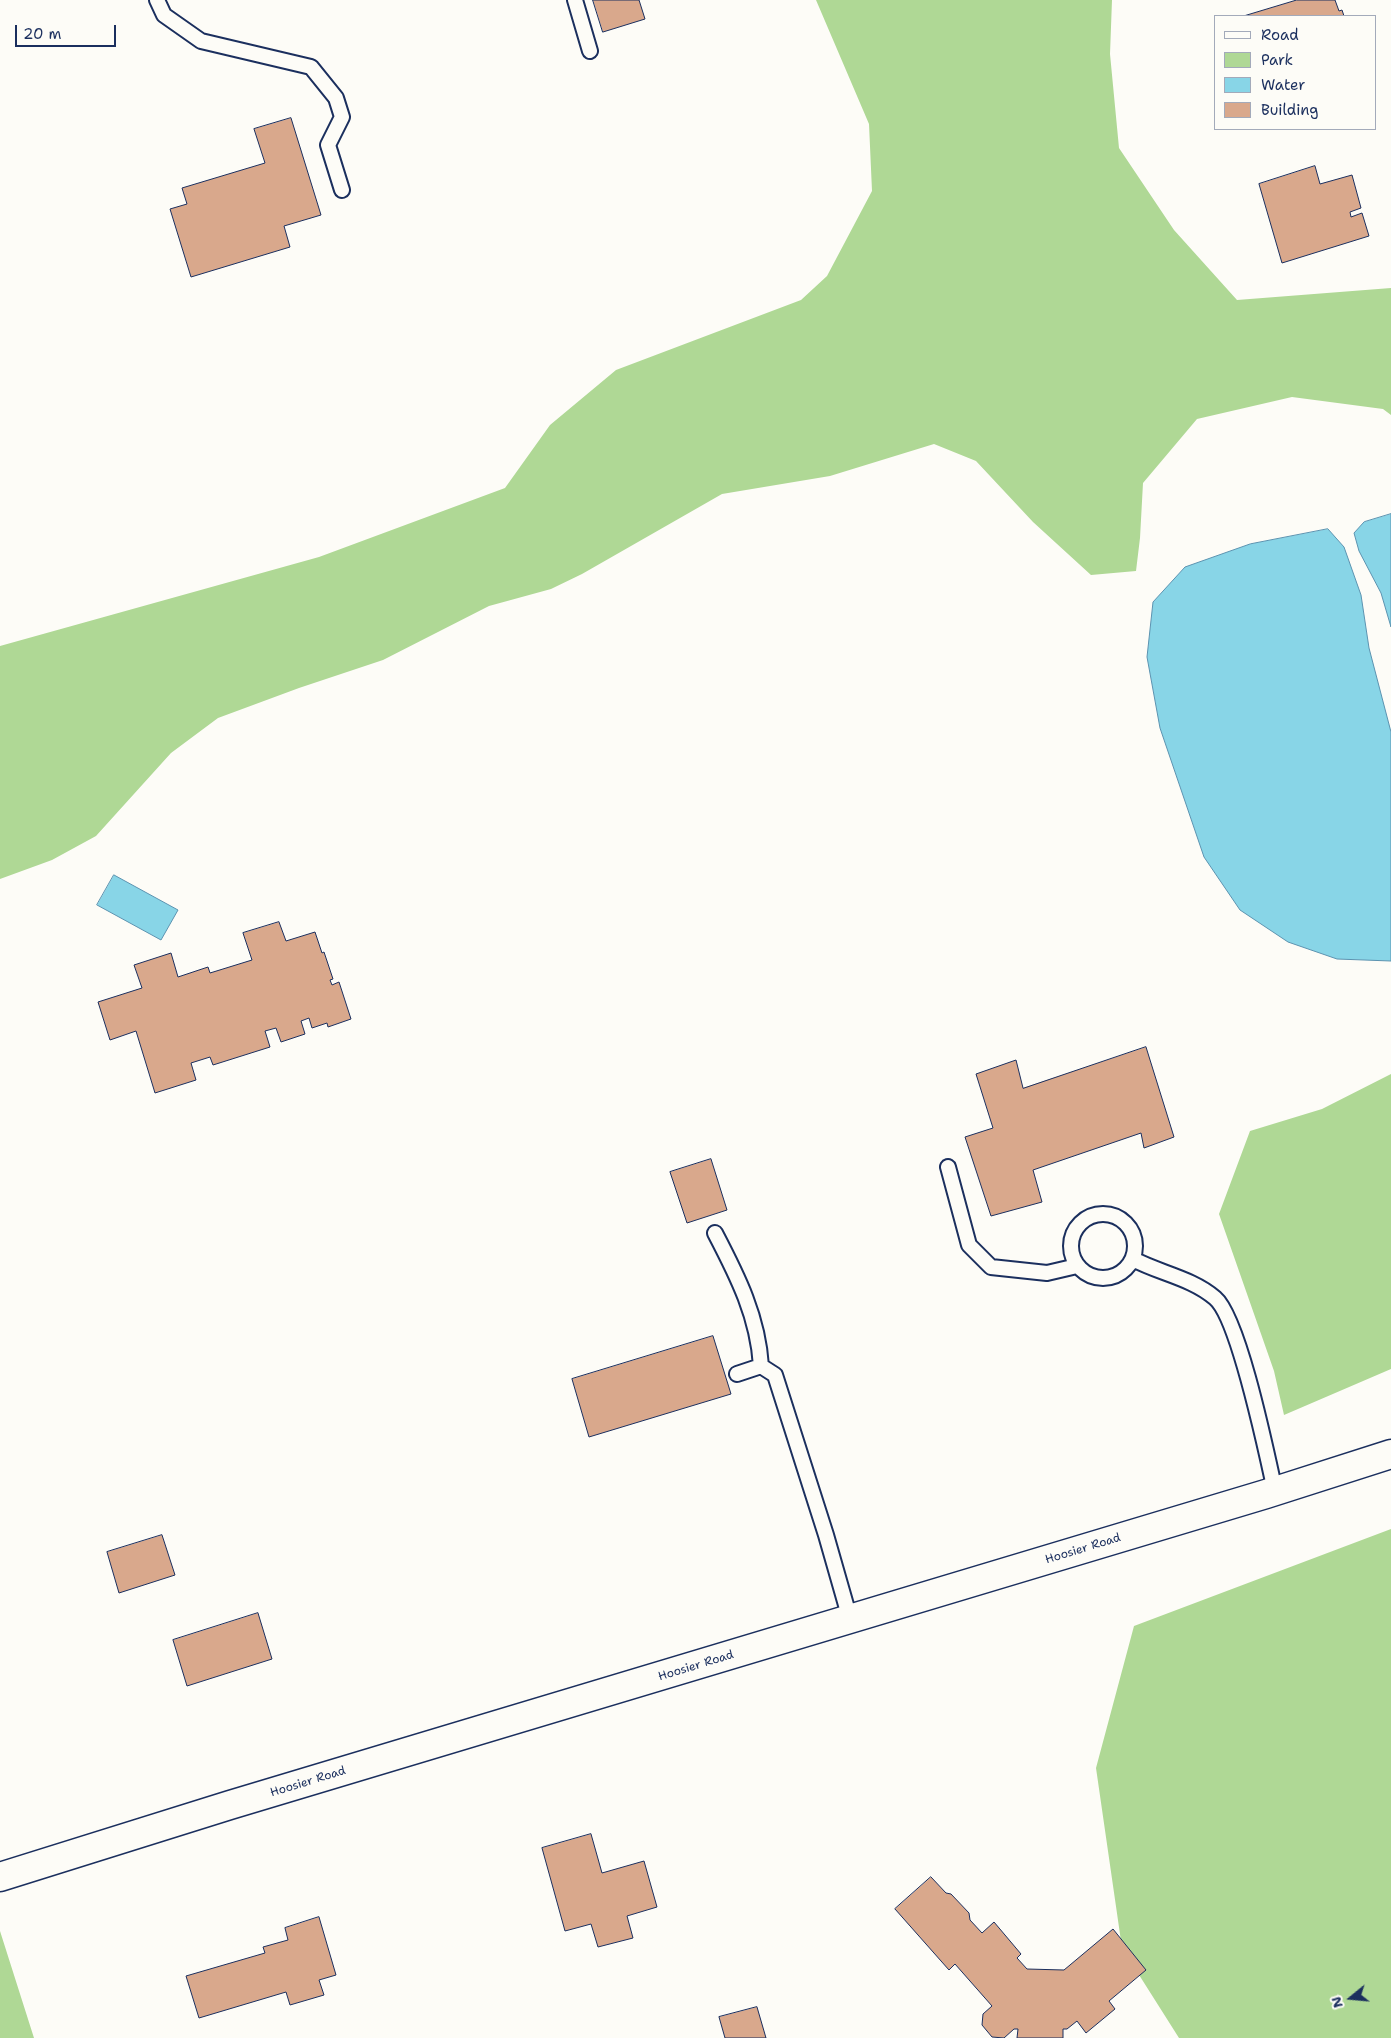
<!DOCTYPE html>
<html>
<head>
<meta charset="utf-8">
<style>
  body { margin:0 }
  #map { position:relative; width:1391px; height:2038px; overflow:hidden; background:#fdfcf7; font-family:"Shantell Sans",sans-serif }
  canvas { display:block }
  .legend { position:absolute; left:1214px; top:15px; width:162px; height:115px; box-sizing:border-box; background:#fdfcf7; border:1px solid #a3aaba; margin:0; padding:6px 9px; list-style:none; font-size:15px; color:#1b2f5e }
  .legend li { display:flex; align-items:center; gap:10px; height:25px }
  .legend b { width:25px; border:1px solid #a3aaba }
  .north { position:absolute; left:1326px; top:1973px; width:50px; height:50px; -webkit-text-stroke:4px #fdfcf7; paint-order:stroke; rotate:253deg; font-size:14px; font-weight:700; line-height:20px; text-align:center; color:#1b2f5e }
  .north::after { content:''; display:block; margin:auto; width:18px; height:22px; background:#1b2f5e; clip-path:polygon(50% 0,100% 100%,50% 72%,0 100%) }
  .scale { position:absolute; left:15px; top:25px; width:101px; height:22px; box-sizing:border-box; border:2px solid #1b2f5e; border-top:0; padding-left:6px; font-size:15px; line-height:18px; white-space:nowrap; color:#1b2f5e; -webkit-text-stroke:4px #fdfcf7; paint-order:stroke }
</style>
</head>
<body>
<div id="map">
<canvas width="1391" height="2038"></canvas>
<ul class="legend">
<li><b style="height:6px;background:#fdfcf7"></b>Road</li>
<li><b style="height:14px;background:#afd895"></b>Park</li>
<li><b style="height:14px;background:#88d5e7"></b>Water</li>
<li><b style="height:14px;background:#d9a88c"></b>Building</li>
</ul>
<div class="north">N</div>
<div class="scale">20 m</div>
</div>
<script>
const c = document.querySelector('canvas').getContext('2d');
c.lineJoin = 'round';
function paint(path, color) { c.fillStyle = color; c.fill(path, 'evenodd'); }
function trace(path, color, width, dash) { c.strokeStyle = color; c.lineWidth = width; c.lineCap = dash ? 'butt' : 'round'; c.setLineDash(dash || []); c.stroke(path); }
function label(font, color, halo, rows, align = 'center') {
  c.font = font + ' "Shantell Sans",sans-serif'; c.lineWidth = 4; c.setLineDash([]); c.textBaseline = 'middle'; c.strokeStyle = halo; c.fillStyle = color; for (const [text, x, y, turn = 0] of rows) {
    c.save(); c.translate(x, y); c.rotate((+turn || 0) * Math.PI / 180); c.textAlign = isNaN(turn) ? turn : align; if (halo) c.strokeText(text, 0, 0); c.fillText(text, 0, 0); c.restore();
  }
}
const green = new Path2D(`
  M816 0H1112L1110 54 1119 148 1174 230 1237 300 1391 288V415L1383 409 1292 397 1197 419 1143 483 1140 538 1136 571 1091 575 1033 522 976 461 934 444 830 476 722 494 582 574 551 589 489 606 383 660 299 688 218 718 171 753 96 836 52 860 0 879V646L319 557 505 488 550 425 616 370 801 300 827 276 872 191 869 124Z
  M1391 1074V1369L1284 1415 1274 1371 1219 1214 1250 1131 1322 1109Z
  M1391 1529V2038H1179L1122 1948 1096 1768 1134 1626Z
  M0 1931 34 2038H0Z`);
const water = new Path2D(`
  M1391 514V627L1381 593 1359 551 1354 533 1364 522Z
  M1328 529 1344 547 1361 595 1369 648 1391 732V961L1337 959 1288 942 1240 910 1204 857 1160 728 1147 657 1153 602 1185 567 1250 544Z
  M114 875 178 910 161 940 97 905Z`);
const building = new Path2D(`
  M593 0H639L645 19 603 32Z
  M1297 0H1335L1339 11 1342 10 1344 16H1244Z
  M291 118 321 215 284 226 290 247 191 277 170 209 187 204 182 188 265 163 254 129Z
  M1315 166 1320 184 1352 175 1361 208 1350 212 1351 217 1362 213 1369 236 1282 263 1259 184Z
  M279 922 286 941 315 932 322 953 324 952 333 979 330 980 332 985 339 982 351 1019 328 1027 327 1023 312 1028 309 1018 301 1021 305 1034 281 1042 276 1028 265 1031 270 1047 213 1065 210 1057 191 1063 196 1080 155 1093 136 1031 110 1040 98 1002 142 988 134 965 171 953 178 977 208 967 210 973 252 960 243 933Z
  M1146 1047 1174 1137 1144 1148 1141 1133 1033 1170 1042 1202 991 1216 965 1137 993 1128 976 1074 1016 1060 1023 1088Z
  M711 1159 727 1210 687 1223 670 1172Z
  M713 1336 731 1394 589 1437 572 1379Z
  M162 1535 175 1575 119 1593 107 1552Z
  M258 1613 272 1659 187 1686 173 1640Z
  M591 1834 602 1873 644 1861 657 1907 627 1916 633 1938 598 1947 591 1924 565 1931 542 1848Z
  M931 1877 946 1893 951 1894 969 1913 970 1920 982 1933 994 1922 1021 1954 1017 1958 1027 1969 1064 1970 1113 1929 1146 1970 1109 2001 1115 2009 1086 2033 1077 2021 1067 2029H1063V2038H1017L1018 2029H1014L1004 2038 992 2037 982 2025 983 2014 992 2006 955 1964 949 1970 895 1909Z
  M319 1917 336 1975 319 1980 324 1995 290 2005 286 1992 199 2018 186 1976 265 1953 263 1947 288 1940 285 1928Z
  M757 2007 766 2038H725L719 2017Z`);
const service = new Path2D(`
  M157 0 164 15 201 41 311 67 336 98 342 117 328 145 342 190
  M575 0 590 51
  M948 1167 969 1245 991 1267 1047 1273 1077 1266
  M1071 1246a32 32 0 1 1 64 0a32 32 0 1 1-64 0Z
  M715 1233C738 1277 758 1317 761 1366
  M1133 1259C1159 1273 1192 1278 1215 1298 1239 1318 1267 1455 1275 1491
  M737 1374 761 1366 775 1375 826 1535 850 1619`);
const tertiary = new Path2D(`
  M0 1877 230 1805 1266 1494 1391 1454`);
const streetNames = [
  ["Hoosier Road",1083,1549,-17],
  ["Hoosier Road",696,1666,-17],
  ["Hoosier Road",308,1782,-17]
];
paint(green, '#afd895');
paint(water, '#88d5e7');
trace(water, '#5c93b0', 1);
paint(building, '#d9a88c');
trace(building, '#1b2f5e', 1);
trace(service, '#1b2f5e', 18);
trace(tertiary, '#1b2f5e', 31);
trace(service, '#fdfcf7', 14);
trace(tertiary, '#fdfcf7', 28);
label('12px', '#1b2f5e', '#fdfcf7', streetNames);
</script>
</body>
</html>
